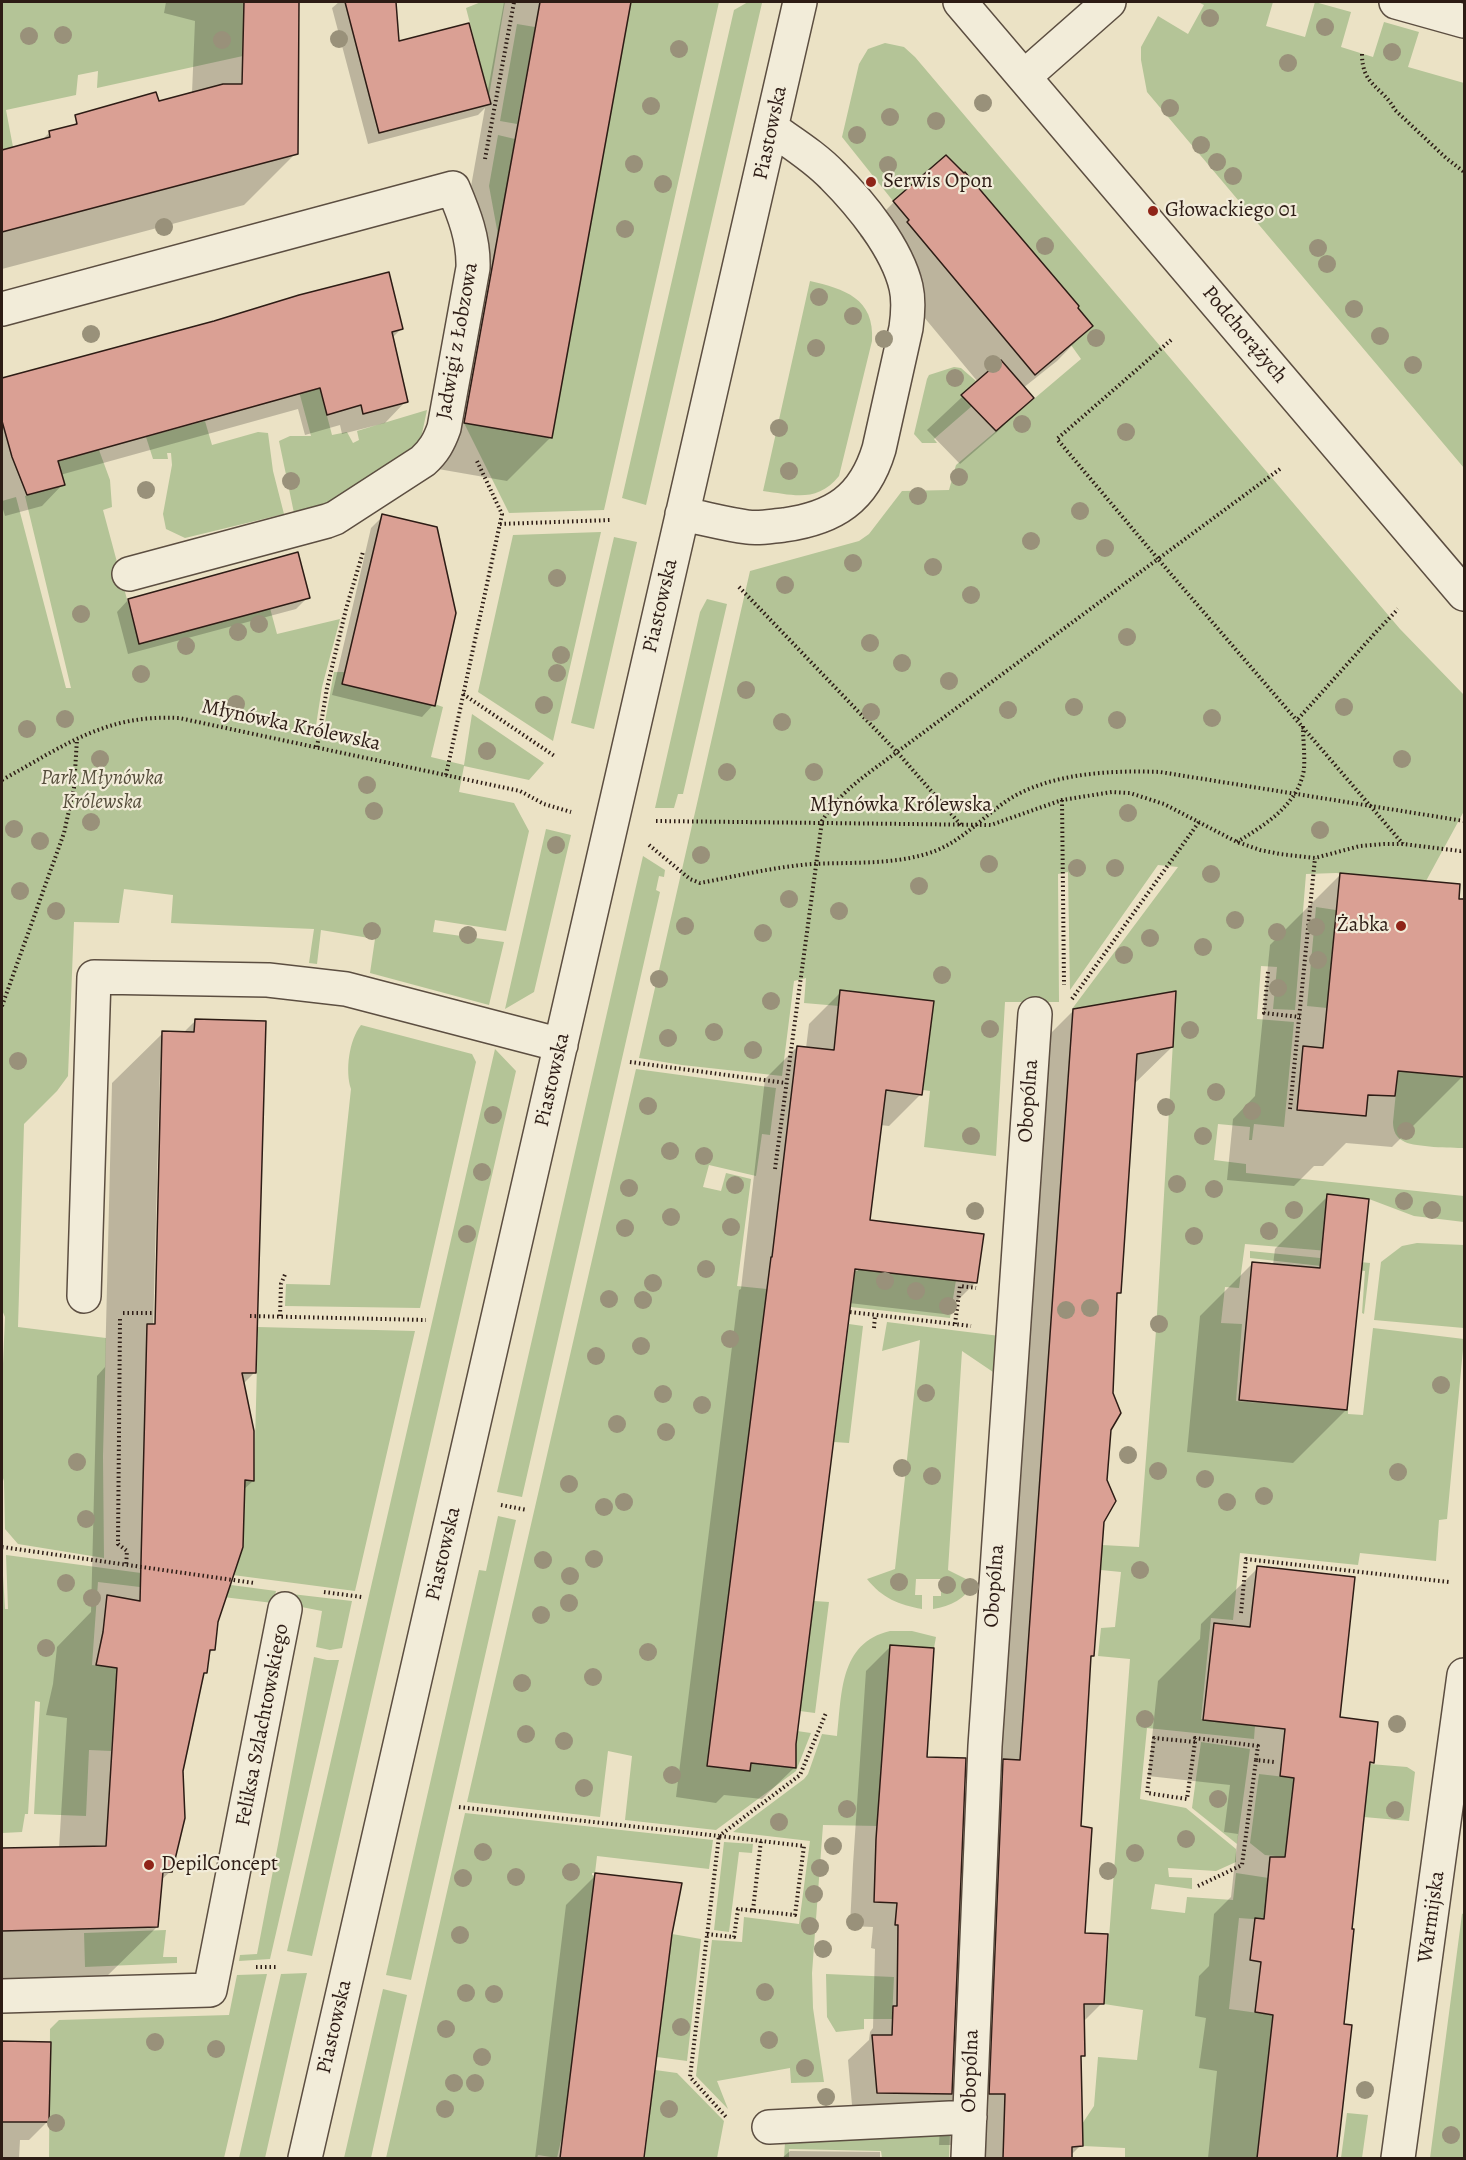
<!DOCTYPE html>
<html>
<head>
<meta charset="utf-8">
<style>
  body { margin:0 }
  #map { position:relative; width:1466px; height:2160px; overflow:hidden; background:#ebe2c5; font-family:Alegreya,serif }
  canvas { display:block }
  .frame { position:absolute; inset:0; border:3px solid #2d1c15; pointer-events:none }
</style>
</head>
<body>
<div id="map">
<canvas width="1466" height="2160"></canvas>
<div class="frame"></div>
</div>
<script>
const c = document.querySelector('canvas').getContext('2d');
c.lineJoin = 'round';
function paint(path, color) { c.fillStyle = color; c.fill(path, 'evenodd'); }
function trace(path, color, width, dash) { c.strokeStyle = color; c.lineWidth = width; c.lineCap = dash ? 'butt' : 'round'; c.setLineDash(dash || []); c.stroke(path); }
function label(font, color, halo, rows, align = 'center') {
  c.font = font + ' Alegreya,serif'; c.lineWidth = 4.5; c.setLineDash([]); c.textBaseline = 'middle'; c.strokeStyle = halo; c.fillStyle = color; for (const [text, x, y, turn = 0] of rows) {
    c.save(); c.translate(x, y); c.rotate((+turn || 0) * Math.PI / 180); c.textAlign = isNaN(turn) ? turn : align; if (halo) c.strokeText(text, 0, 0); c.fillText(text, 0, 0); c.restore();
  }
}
const green = new Path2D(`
  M2 2H244L243 56 97 88 98 71 78 75 76 95 6 110 13 147 2 150Z
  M481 2H505L489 96 466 8Z
  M631 2H719L604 510 509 513 464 423 552 438Z
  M748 2 762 3 646 505 622 498 734 10Z
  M1198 2H1273L1266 26 1305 37 1315 2 1351 12 1341 47 1373 57 1384 22 1419 32 1408 67 1464 83V468L1147 92 1141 60V47L1158 16 1188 34 1204 5Z
  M517 24 535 27 517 124 500 121Z
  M885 43 904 47 915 57 1400 629 1464 695V811L1426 881 1336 873 1306 874 1295 1010 1273 1009 1277 967 1261 966 1257 1019 1294 1022 1284 1127 1254 1124 1252 1140H1249L1250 1127 1218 1124 1214 1160 1246 1164V1173L1464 1196V1222L1414 1216 1369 1199 1327 1194 1322 1241 1364 1245 1363 1254 1245 1244 1239 1288 1225 1287 1221 1323 1242 1324 1236 1401 1348 1410V1414L1363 1415 1373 1328 1464 1339 1447 1519 1439 1520 1436 1561 1360 1553 1358 1565 1240 1553 1233 1620 1211 1618 1201 1719 1255 1726 1254 1739 1147 1728 1140 1799 1186 1808 1236 1849V1862L1216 1871 1168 1868 1169 1877 1192 1878V1889L1155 1884 1151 1909 1185 1913 1187 1897 1233 1900 1236 1873 1282 1880 1278 1921 1239 1918 1229 2009 1273 2015 1257 2158H1125V2148L1083 2146 1082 2124 1094 2106 1098 2057 1137 2060 1143 2010 1104 2004 1130 1659 1098 1656 1101 1628 1115 1627 1121 1572 1101 1570 1102 1545 1139 1547 1156 1331 1176 991 1072 1009 1178 867 1158 865 1070 990 1068 872 1058 874 1059 1002H1005L996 1156 924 1147 930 1091 923 1090 934 1002 839 1006 804 1003 806 978 794 981 782 1076 682 1065 639 1058 750 571 859 541 869 534 902 491 949 490 956 465 1081 359 1071 345 1093 326 1078 308V306L966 172 964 173 947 155 893 201 842 137 859 64 868 49Z
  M498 135 515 139 498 235 489 186Z
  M810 281C844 289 875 298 872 341L839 476C817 503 794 495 763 491Z
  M277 310 311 354 332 435 347 432 353 443 359 440 357 431 427 410 420 443 330 505 294 513 279 441 290 436H311Z
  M954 367 961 368 976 381 961 395 972 406 934 439 937 443H922L914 434 927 379 929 375Z
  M205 421 212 445 258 432 268 433 273 471 284 514 185 538 166 529 163 514 172 465 171 453H167L168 459H153L146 437Z
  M99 450 110 480 112 507 103 510 139 644 270 608 277 634 340 619 322 687 315 732 323 733 334 672H345L443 707 431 757 464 765 472 714 544 763 529 780 464 766 459 792 514 803 529 831 506 931 435 920 433 932 504 942 489 1005 370 973 375 939 321 930 317 964 309 963 314 929 171 923 173 895 124 889 119 923 74 922 68 1076 57 1091 24 1124 18 1327 106 1338 103 1456 104 1558 18 1544 5 1529 4 1481 2 1475V1387L5 1317 2 1310V501L16 497 66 688H71L25 496 65 485 58 461Z
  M601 532 553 741 478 692 513 535Z
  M614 537 637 542 594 729 571 723Z
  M707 599 727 604 683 794H678L674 808H655L700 612Z
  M546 829 571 835 534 992 505 1009Z
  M643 856 665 870 664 877 659 876 656 890 660 892 522 1497 497 1492Z
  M1316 907 1336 910 1327 1008 1307 1006Z
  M361 1025 472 1054 476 1062 420 1308 285 1306 286 1284 330 1285 351 1089C345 1071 349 1040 361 1025Z
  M495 1049 516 1071 312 1956 287 1951Z
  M636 1069 776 1088 770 1135 762 1134 756 1176 709 1165 703 1187 721 1191 726 1173 751 1179 737 1286 767 1289 707 1765 749 1771 751 1763 795 1768 796 1765H793L797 1731 811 1733 796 1771 716 1830 625 1820 632 1756 608 1751 600 1817 467 1802Z
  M1398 1071 1464 1077V1148C1451 1148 1416 1147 1405 1142 1396 1138 1393 1131 1393 1122Z
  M1417 1243 1464 1245V1328L1374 1320 1381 1262 1402 1246Z
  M1250 1251 1370 1263 1364 1314 1362 1313 1365 1271 1250 1258Z
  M858 1269 956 1280 950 1318 851 1307 855 1271H858Z
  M887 1322 1000 1336 996 1374 962 1351 948 1570 974 1583C965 1599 951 1606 933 1609V1596H941V1579H916L915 1595H922V1609C899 1605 882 1598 867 1579L895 1569 920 1340 882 1351Z
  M849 1324 863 1326 849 1443 834 1442Z
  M258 1327 415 1331 355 1591 141 1563V1531L172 1532 173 1545 243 1546 245 1480 254 1481Z
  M498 1516 516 1520 411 1980 386 1975 479 1570 486 1571Z
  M6 1555 276 1591 273 1603 98 1582 92 1665 117 1668 111 1751 89 1750 86 1816 34 1814 40 1702 35 1701 28 1814H25L22 1832 2 1833V1559L5 1609H8Z
  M283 1593 352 1601 342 1648 330 1650 316 1647 322 1611 281 1603Z
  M814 1601 829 1602 815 1713 800 1711Z
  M890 1631H912L936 1637 934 1648 890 1646 879 1826 823 1825 812 1973 813 2008 824 2082 791 2083 790 2068 717 2081 728 2109 696 2076 712 1940 742 1942 744 1917 799 1924 810 1841 733 1832 804 1779 808 1774 822 1734 837 1736C842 1694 839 1643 890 1631Z
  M314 1657 327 1660H339L270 1959 239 1961 240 1955 257 1954Z
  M1201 1742 1250 1749 1237 1844 1192 1808Z
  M1370 1764 1407 1767 1415 1772 1409 1821 1364 1817Z
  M1259 1774 1294 1778 1285 1857 1265 1855 1250 1843Z
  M465 1813 713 1840 709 1869 597 1856 595 1873H592V1875L595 1876 565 2123 557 2158 538 2155 537 2158H386Z
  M724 1842 753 1844 752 1853 739 1852 729 1932 714 1930Z
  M1464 1913V2158H1430L1462 1914Z
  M166 1930 163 1957H177V1963L85 1967 84 1933Z
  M672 1934 701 1939 687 2061 657 2057Z
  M307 1973 265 2158H239L281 1974Z
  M267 1974 224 2158H49L50 2029 59 2020 229 2015 237 1975Z
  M826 1974 894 1977 892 2019H864V2029L836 2032 827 2017Z
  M383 1989 407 1995 371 2158H344Z
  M655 2070 677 2073 724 2121 717 2158 645 2157Z
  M1347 2113 1368 2115 1362 2158H1341Z
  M950 2133 949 2158H882L881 2151 789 2149V2158H784L785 2142Z`);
const shadow = new Path2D(`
  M166 2H297L296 153 244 205 2 269V151L41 141 50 132 72 126 77 122 192 93 195 21 164 13Z
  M339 2H394L397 43 487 95 504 2H629L551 437 507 481 421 466 485 108 478 115 368 144 332 8Z
  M894 202 1076 308 1091 326 1057 361 1023 388 1032 398 997 432 960 464 927 430 978 382 874 257 875 255 860 236Z
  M215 322 402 328 392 338 406 401 385 423 342 434 340 425 305 435 298 409 60 475 63 484 42 506 5 516 2 506V380Z
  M383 516 433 705 422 717 332 695 371 528Z
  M297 554 308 597 296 609 128 654 117 612 128 600Z
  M1340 875 1464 900V1056L1463 1076 1392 1147 1346 1143 1323 1166H1314L1294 1186 1227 1180 1233 1119 1255 1096 1270 945Z
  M841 992 921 1094 889 1126 880 1125 868 1221 976 1282 944 1314 849 1303 794 1744V1768L762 1799 724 1795 716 1803 676 1797 739 1290 741 1289 765 1079 797 1047 806 1048 809 1024Z
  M1074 1010 1172 1047 1133 1085 1119 1292 1115 1297 1109 1430 1093 1656 1089 1659 1079 1827 1083 1935 1102 2003 1083 2022V2055L1080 2059 1081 2145 1071 2155V2158H954V2145H939L941 2103 853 2116 848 2060 869 2040 870 2032 873 2028 875 1949 871 1948 873 1927 850 1926 853 1864 866 1671 890 1647 926 1758 962 1802 971 1793 1023 1061Z
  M195 1021 255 1372 243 1384 253 1481 243 1490 217 1622 213 1649 208 1655 205 1673 202 1675 182 1770 171 1871 160 1881 157 1927 106 1977 2 1980V1849L59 1848 67 1718 46 1715 53 1684 57 1647 91 1612 97 1376 105 1367 112 1083 163 1033H183ZM160 1070H163L156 1331H153Z
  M1328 1196 1346 1410 1293 1463 1187 1452 1200 1316 1253 1263 1273 1265 1275 1249Z
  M1258 1568 1338 1718 1377 1724 1372 1763 1368 1767 1342 2025 1351 2026 1335 2158H1208L1217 2071 1199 2068 1206 2018 1195 2016 1199 1976 1209 1966 1214 1914 1231 1897 1238 1834 1224 1832 1230 1785 1148 1776 1158 1681 1200 1639 1201 1624Z
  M596 1875 671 1934 644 2158H535L566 1905Z
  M2 2042H49L48 2121 29 2140H20L19 2158H2Z
  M790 2151 880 2152V2158H782Z`);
const building = new Path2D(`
  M244 2H299L298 154 2 232V150L50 137 49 131 77 124 75 115 156 92 159 101 223 84H242Z
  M345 2H396L399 41 469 23 491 104 379 133Z
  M540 2H631L552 438 464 423Z
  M946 155 964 173 965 172 1079 306 1078 308 1093 326 1035 375 907 222 909 220 893 201Z
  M389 272 403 329 392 332 408 402 363 414 361 405 327 415 320 388 58 461 65 485 27 495 12 457 2 421V378L214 321 299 295Z
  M1001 360 1034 398 996 431 961 395Z
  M382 514 437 527 456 613 435 706 342 684Z
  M298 552 310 598 139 644 128 599Z
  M1340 873 1460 884 1459 899H1464V1077L1398 1071 1395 1096 1368 1095 1366 1116 1297 1110 1303 1046 1323 1048Z
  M840 990 934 1001 922 1095 886 1090 870 1220 984 1234 977 1283 855 1269 796 1744V1768L751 1763 750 1771 707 1766 771 1257H772L797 1046 834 1050Z
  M1176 991 1173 1047 1137 1054 1121 1293H1117L1113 1393 1121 1413 1111 1430 1107 1480 1116 1501 1104 1522 1094 1656H1091L1081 1826 1092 1828 1085 1933 1108 1934 1104 2004H1084L1085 2056H1081L1083 2146 1072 2147V2158H1003L1005 2094H989L1003 1759 1020 1760 1073 1009Z
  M195 1019 266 1021 256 1373H242L254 1431V1481L245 1480 243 1547 218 1622 215 1650H210L207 1673H204L183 1771 185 1818 172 1872H163L158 1927 2 1931V1848L106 1846 117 1668 96 1665 103 1632 107 1595 140 1601 147 1324H155L162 1031 194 1032Z
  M1327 1194 1369 1199 1347 1410 1239 1400 1252 1262 1320 1268Z
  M1257 1566 1355 1577 1340 1717 1378 1722 1374 1763 1370 1762 1352 1929H1354L1344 2024 1352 2025 1337 2158H1257L1273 2015 1255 2012 1261 1962 1250 1960 1255 1918 1264 1919 1270 1857H1285L1294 1778 1280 1776 1285 1729 1203 1720 1214 1623 1250 1627Z
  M890 1645 934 1648 927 1757 966 1758 952 2094 877 2093 872 2035H892L893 2006H897L898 1925H895L897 1903 874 1902 876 1839Z
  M595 1873 682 1883 672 1934 644 2158H560Z
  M2 2041 51 2042 49 2122H2Z`);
const path = new Path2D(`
  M1362 54C1362 86 1382 86 1395 110L1446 158 1464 172
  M485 159 514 2
  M1280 469 1158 559 1403 844
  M500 524 611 520
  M739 587 897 752 1158 559 1057 439 1171 340
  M463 694 556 757
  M1298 719 1376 632 1398 609
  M317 747 327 688 346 609 363 552
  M446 775 502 514 477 461
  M2 780C64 746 105 714 179 718L520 791 544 804 571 812
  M1062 800 1064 985
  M656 821 991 825 1062 800 1112 792 1130 793 1164 804 1237 842 1260 850 1280 854 1315 858 1360 846 1384 844H1403L1460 851 1464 850
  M1237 842C1265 825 1299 804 1304 769 1305 755 1303 740 1303 726
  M649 845 690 879 700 883C737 876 774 867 812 864 850 862 889 865 926 854 958 845 978 821 1005 802 1047 773 1111 770 1160 772L1464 821
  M1268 972 1264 1013 1300 1017
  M1072 999 1199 822
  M2 1006 64 833 74 788 77 739
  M630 1062 786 1083
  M1290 1109 1315 858
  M775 1169 822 821C840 791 869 773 897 752L961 825
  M850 1312 971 1326
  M123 1313H154
  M250 1316 426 1320
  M280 1316 281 1284 286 1272
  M120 1319 118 1544 127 1551 126 1566
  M955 1324 960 1286 976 1288
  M874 1328 875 1316
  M501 1505 527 1510
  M2 1547 254 1583
  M324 1592 362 1597
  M1241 1613 1246 1559 1449 1582
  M1195 1742 1154 1738 1147 1793 1187 1799 1195 1742V1738L1258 1746 1256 1760
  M459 1807 719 1836 800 1775 826 1713
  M1198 1886 1242 1865 1256 1760 1274 1762
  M753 1910 761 1840
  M707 1934 734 1937 738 1909 795 1915 804 1846 719 1836 690 2077 727 2118
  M256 1967H276`);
const minor = new Path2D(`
  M960 2 1464 594
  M1396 2 1464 21
  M1025 76 1109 2
  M2 309 453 188C464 214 474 239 473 268L444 428C439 442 434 451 423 461L335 518 327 521 129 574
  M682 514C704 518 725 524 747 527 759 529 772 526 784 525 834 518 864 499 879 449L906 328C908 314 909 300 906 287 897 248 861 204 833 176 815 157 792 143 771 128
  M84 1296 94 977 268 980 346 989 561 1045
  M2 1996 210 1990 285 1609
  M769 2127 970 2117
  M305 2158 800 2
  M968 2158 985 1746 1035 1014
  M1398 2158 1464 1675`);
const trees = [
  [1210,18],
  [1325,27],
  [63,35],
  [29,36],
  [339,39],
  [222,40],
  [679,49],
  [1392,52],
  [1288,63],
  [983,103],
  [651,106],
  [1170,108],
  [890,117],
  [936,121],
  [857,135],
  [1201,145],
  [1217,162],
  [634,164],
  [888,165],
  [1233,176],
  [663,184],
  [164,227],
  [625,229],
  [1045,246],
  [1318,248],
  [1327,264],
  [819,297],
  [1354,309],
  [853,316],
  [91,334],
  [1380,336],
  [1096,338],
  [884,339],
  [816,348],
  [993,364],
  [1413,365],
  [955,378],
  [1022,424],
  [779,428],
  [1126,432],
  [789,471],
  [959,477],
  [291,481],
  [146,490],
  [918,496],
  [1080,511],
  [1031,541],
  [1105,548],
  [853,563],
  [933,567],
  [557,578],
  [785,585],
  [971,595],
  [81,614],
  [259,624],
  [238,632],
  [1127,637],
  [870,643],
  [186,646],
  [561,655],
  [902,663],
  [557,673],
  [141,674],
  [949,681],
  [746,690],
  [236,704],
  [544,705],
  [1074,707],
  [1344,707],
  [1008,710],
  [871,712],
  [1212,718],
  [65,719],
  [1117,720],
  [782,722],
  [27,729],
  [487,751],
  [100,759],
  [1402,759],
  [727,772],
  [814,772],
  [367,785],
  [374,811],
  [1128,813],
  [91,822],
  [14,829],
  [1320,830],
  [40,841],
  [556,845],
  [701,855],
  [989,864],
  [1077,868],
  [1115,868],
  [1211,874],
  [919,886],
  [20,891],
  [789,899],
  [56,911],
  [839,911],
  [1235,920],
  [685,926],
  [1316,927],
  [372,931],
  [1277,932],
  [763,933],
  [468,935],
  [1150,938],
  [1203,947],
  [1124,955],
  [1318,960],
  [942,975],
  [659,979],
  [1278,988],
  [771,1001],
  [990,1029],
  [1190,1030],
  [714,1032],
  [668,1038],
  [753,1050],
  [18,1061],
  [1216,1092],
  [648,1106],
  [1166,1107],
  [1252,1111],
  [493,1115],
  [1406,1131],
  [971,1136],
  [1203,1136],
  [670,1151],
  [704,1156],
  [482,1172],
  [1177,1184],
  [735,1185],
  [629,1188],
  [1214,1189],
  [1404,1201],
  [1294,1210],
  [1432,1210],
  [975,1211],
  [671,1217],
  [731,1227],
  [625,1228],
  [1269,1231],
  [467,1234],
  [1194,1236],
  [706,1269],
  [885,1281],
  [653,1283],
  [916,1291],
  [609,1299],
  [643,1300],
  [948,1306],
  [1090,1308],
  [1066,1310],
  [1159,1324],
  [730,1339],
  [641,1346],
  [596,1356],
  [1441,1385],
  [926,1393],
  [663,1394],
  [702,1405],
  [617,1424],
  [666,1432],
  [1128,1455],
  [77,1462],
  [902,1468],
  [1158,1471],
  [1398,1472],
  [932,1476],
  [1205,1479],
  [569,1484],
  [1264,1496],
  [624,1502],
  [1227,1502],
  [604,1507],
  [86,1519],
  [594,1559],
  [543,1560],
  [1140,1570],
  [570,1576],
  [899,1582],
  [66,1583],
  [947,1585],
  [970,1587],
  [92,1598],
  [569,1603],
  [541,1615],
  [46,1648],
  [648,1652],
  [593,1677],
  [522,1683],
  [1145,1719],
  [1397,1724],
  [526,1734],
  [564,1741],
  [672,1775],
  [584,1788],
  [1218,1799],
  [847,1809],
  [1395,1810],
  [779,1822],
  [1186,1839],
  [833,1846],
  [483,1852],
  [1135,1853],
  [820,1868],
  [1108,1871],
  [571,1872],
  [516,1877],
  [463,1878],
  [814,1894],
  [855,1922],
  [810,1926],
  [460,1935],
  [823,1949],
  [765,1992],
  [466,1993],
  [494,1994],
  [681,2027],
  [446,2029],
  [769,2040],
  [155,2042],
  [216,2049],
  [482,2057],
  [805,2068],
  [454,2083],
  [475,2083],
  [1365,2090],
  [826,2097],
  [445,2109],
  [669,2109],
  [56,2123],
  [1451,2135]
];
const markers = [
  [871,182,6,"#8f2418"],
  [1153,211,6,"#8f2418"],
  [1401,926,6,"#8f2418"],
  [149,1865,6,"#8f2418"]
];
const streetNames = [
  ["Piastowska",771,133,-78],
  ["Podchorążych",1244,335,50],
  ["Jadwigi z Łobzowa",458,341,-80],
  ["Piastowska",661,606,-77],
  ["Młynówka Królewska",291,726,12],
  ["Młynówka Królewska",901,806],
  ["Piastowska",553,1080,-77],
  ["Obopólna",1029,1101,-86],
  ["Piastowska",444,1554,-77],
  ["Obopólna",995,1586,-86],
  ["Feliksa Szlachtowskiego",263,1725,-79],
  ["Warmijska",1432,1917,-82],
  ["Piastowska",335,2027,-77],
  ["Obopólna",971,2071,-88]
];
const poiNames = [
  ["Serwis Opon",883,182],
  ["Głowackiego 01",1165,211],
  ["Żabka",1389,926,"right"],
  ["DepilConcept",161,1865]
];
const parkNames = [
  ["Park Młynówka",102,779],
  ["Królewska",102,803]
];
paint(green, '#b4c497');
paint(shadow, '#0003');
paint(building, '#daa094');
trace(building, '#2d1c15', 1.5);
trace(minor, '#5c4e41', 36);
trace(path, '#2d1c15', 4, [1.5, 3]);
trace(minor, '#f2ecd9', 33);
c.fillStyle = '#99917a';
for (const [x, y] of trees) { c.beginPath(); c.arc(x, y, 9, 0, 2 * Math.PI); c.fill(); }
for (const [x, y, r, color] of markers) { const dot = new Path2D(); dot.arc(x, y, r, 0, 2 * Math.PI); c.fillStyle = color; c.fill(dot); trace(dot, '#f2ecd9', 2); }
label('21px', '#2d1c15', '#f2ecd9', streetNames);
label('21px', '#2d1c15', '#f2ecd9', poiNames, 'left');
label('italic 21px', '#564e3c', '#f2ecd9', parkNames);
</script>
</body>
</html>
